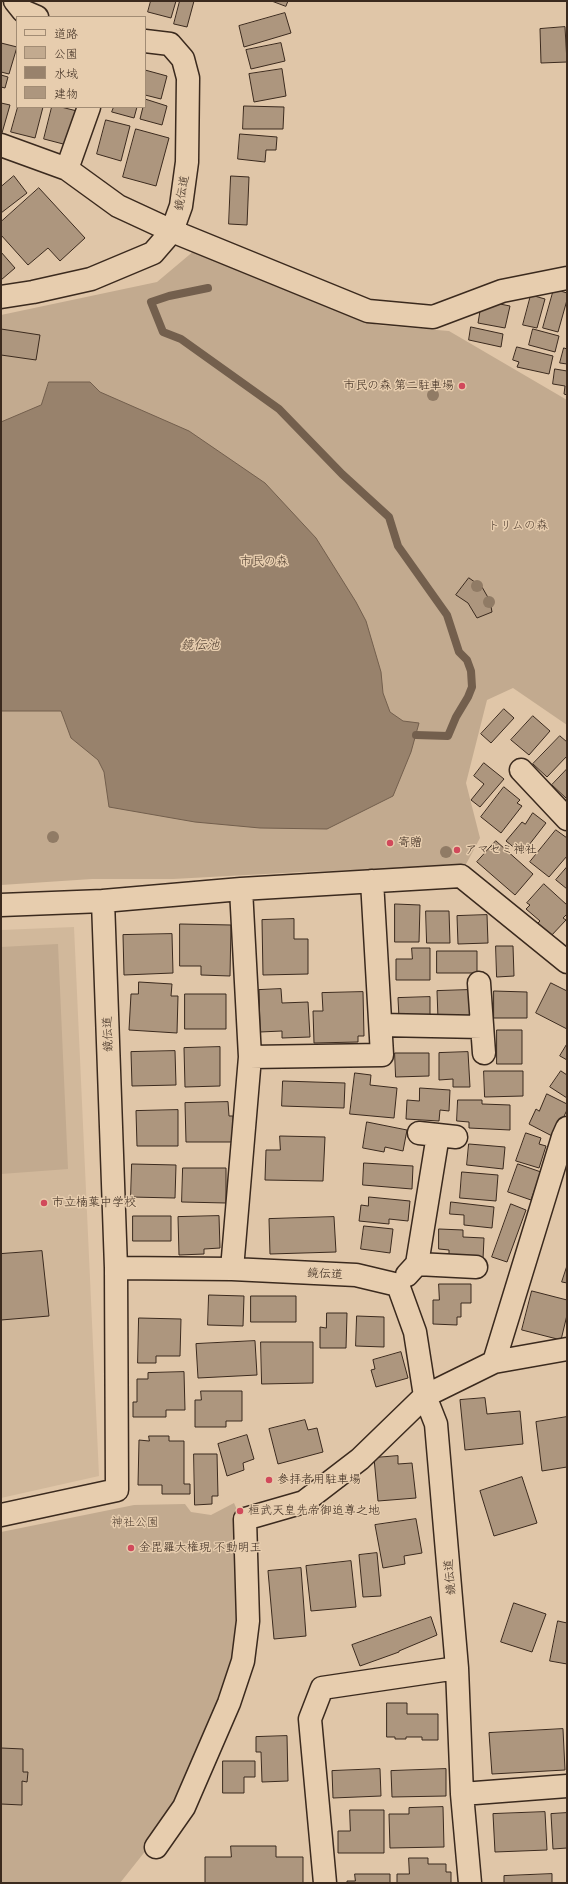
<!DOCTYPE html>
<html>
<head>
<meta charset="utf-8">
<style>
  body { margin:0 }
  #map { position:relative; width:568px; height:1884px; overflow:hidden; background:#e0c6a8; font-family:Delius,"Klee One",sans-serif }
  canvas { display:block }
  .frame { position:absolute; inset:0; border:2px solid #3b2a1e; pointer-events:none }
  .legend { position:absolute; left:16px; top:16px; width:130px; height:92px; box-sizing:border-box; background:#e7cdae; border:1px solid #a28c74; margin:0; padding:5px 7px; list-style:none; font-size:12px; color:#3b2a1e }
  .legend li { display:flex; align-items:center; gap:8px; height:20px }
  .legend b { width:20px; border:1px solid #a28c74 }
</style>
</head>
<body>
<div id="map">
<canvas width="568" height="1884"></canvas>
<div class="frame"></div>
<ul class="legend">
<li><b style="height:5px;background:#e7cdae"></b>道路</li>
<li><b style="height:11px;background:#c2aa8f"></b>公園</li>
<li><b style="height:11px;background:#98826c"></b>水域</li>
<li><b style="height:11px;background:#ad967e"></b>建物</li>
</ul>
</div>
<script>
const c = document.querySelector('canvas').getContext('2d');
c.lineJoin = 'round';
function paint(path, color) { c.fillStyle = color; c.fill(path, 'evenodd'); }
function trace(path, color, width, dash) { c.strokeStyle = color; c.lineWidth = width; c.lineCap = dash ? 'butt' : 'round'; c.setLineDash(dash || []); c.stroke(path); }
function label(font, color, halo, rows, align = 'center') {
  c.font = font + ' Delius,"Klee One",sans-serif'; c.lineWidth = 3; c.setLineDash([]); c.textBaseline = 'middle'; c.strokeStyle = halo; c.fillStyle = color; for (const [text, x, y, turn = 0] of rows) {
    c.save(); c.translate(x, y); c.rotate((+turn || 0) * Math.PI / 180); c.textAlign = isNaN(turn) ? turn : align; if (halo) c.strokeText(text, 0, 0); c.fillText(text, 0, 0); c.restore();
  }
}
const built = new Path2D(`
  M74 927 99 1476 1 1498V930Z`);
const green = new Path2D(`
  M195 250 377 325 449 331 567 400V725L513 688 487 700 466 783 480 838 465 866 302 872 173 879H92L1 885V315L157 282Z
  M58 944 68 1169 1 1174V947Z
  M234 1503 243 1523 237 1660 178 1804 147 1849 120 1883H1V1532L134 1505 185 1504 191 1512 211 1515Z`);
const water = new Path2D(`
  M49 382H90L100 392 189 431 265 483 316 538 356 602 366 621 381 672 383 693 390 712 403 721 419 723 411 752 393 796 327 829 260 828 195 822 109 807 104 772 98 760 71 738 61 711H1V422L41 405Z`);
const stream = new Path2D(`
  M208 288 169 296 151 302 163 332 181 339 279 409 342 474 389 517 398 546 447 615 459 652 467 660 471 671 472 687 468 697 456 717 448 736 416 735`);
const building = new Path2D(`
  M151 1H176L171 18 148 12Z
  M180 1H194L187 27 174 24Z
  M272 1H288L286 6Z
  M285 13 291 33 244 47 239 26Z
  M565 27 567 62 541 63 540 29Z
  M1 43 17 47 9 74 1 72Z
  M281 43 285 61 251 69 246 50Z
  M282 69 286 96 254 102 249 74Z
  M145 70 167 76 161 99 145 95Z
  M1 75 8 77 5 88 1 87Z
  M145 99 167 106 162 125 140 119 143 107H145Z
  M1 103 10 105 2 133H1Z
  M244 106 284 107 283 129H243Z
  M18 107H43L35 138 11 132Z
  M52 107H61L77 111 67 145 44 139Z
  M114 107H137L134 118 112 112Z
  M106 120 130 126 121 161 97 154Z
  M136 129 169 138 156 186 123 177Z
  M240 134 277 137 276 150H266L265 162 238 159Z
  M14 176 27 193 1 213V187Z
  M231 176 249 177 247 225 229 224Z
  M39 188 85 238 60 261 48 248 28 265 1 235V222Z
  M1 252 15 268 1 280Z
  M554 289 567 293V300L558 332 543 328Z
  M531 295 545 299 537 328 523 325Z
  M495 303 510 306 505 328 478 323 480 311Z
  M471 327 503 334 501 347 469 340Z
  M1 329 40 335 36 360 1 355Z
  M533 329 559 336 555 352 529 345Z
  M517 347 553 356 549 374 517 367 519 362 513 360Z
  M564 348 567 349V364L560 363Z
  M555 369 567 371V395L564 394 565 386 553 384Z
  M469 578 482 587 490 601 492 612 477 618 468 603 456 595Z
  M504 709 514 718 491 743 481 734Z
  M533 716 550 731 529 755 511 740Z
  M560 736 567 742V756L547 777 533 764Z
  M484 763 504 779 480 807 471 800 484 784 474 776Z
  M567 769V799L552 785Z
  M504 787 520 800 517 803 522 806 501 833 481 817Z
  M533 813 546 823 522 854 506 841 522 822 525 824Z
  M556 830 567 838V856L549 877 530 862Z
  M496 841 533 874 515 895 477 862Z
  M567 867V889L556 880Z
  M544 884 567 905V914L563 918 566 920 550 937 536 925 540 921 526 909 530 905 527 903Z
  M395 904 420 905 419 942H395Z
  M426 911H449L450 943H427Z
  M487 915 488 943 458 944 457 916Z
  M294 919V939H308V974L263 975 262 920Z
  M180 924 231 925 230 976 201 975V966H180Z
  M172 934 173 973 124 975 123 935Z
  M496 946H513L514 976 497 977Z
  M412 948H430V980H396V959H412Z
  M437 951H477V973H437Z
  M139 982 172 984 171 996H178L177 1033 129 1030 131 994H138Z
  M551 983 567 991V1029L536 1013Z
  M281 989 282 1003 308 1002 310 1037 282 1038V1031L260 1032 259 990Z
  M469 990 470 1018 438 1019 437 991Z
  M494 991 527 992V1018H494Z
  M363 992 364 1036H358V1042L314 1043 313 1011H323L322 993Z
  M185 994H226V1029H185Z
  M430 997V1018H399L398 998Z
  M497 1030H522V1064H497Z
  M567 1044V1060L560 1056Z
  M220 1047V1086L185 1087 184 1048Z
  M175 1051 176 1085 132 1086 131 1052Z
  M468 1052 470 1087H453V1079L439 1080V1053Z
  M395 1053H429V1076L396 1077Z
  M484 1071H523V1096L485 1097Z
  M561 1071 567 1075V1098L550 1087Z
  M355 1073 371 1075 370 1085 397 1088 394 1118 350 1114Z
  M283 1081 345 1083 344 1108 282 1106Z
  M420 1088 450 1090 449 1111 440 1110 439 1121 406 1119 407 1100 419 1101Z
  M547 1094 567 1104V1110L554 1137 529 1124 536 1109 539 1111Z
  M458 1100H482V1104L510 1105V1130L469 1128V1122L457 1121Z
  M228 1102 229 1116H233L234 1142H186L185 1103Z
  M178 1110V1146H137L136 1111Z
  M367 1122 407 1130 403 1151 385 1147 384 1152 363 1148Z
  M526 1133 541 1138 539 1144 546 1146 539 1168 516 1161Z
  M280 1136 325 1137 323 1181 265 1180 266 1150H280Z
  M469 1144 505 1147 503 1169 467 1165Z
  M364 1163 413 1166 412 1189 363 1185Z
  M132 1164 176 1165 175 1198 131 1197Z
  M518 1164 541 1172 531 1200 508 1192Z
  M183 1168H226V1203L182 1202Z
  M462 1172 498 1175 496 1201 460 1198Z
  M369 1197 410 1201 408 1221 389 1219V1224L359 1221 361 1205 368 1206Z
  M451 1202 494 1207 492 1228 464 1225V1215L450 1214Z
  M511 1204 526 1210 507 1262 492 1257Z
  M133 1216H171V1241H133Z
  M219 1216 220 1248 204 1249V1254L179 1255 178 1217Z
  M334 1217 336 1252 270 1254 269 1219Z
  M364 1226 393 1229 390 1253 361 1249Z
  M439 1229 463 1230V1237L484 1238 483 1259 449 1258V1250L439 1249Z
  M42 1251 49 1316 1 1320V1254Z
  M567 1266V1283L562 1282Z
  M439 1284H471V1303H461V1317H457V1325L433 1324V1300H439Z
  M532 1291 567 1300V1315L561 1340 522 1330Z
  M209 1295 244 1296 243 1326 208 1325Z
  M251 1296H296V1322H251Z
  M327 1313H347L346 1348H320V1327L326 1328Z
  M357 1316 384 1317V1347L356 1346Z
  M139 1318 181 1319 180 1356H156V1363H138Z
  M255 1341 257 1375 198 1378 196 1344Z
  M261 1342H313V1383L262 1384Z
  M401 1352 408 1378 376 1387 371 1370 375 1369 373 1360Z
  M184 1372 185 1410H166V1417H133V1402H137V1379H148V1373Z
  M201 1391H242V1421H226V1427H195V1400H201Z
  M485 1398 487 1414 520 1411 523 1444 465 1450 460 1400Z
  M567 1417V1467L542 1471 536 1422Z
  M305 1420 308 1430 317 1428 323 1452 278 1464 269 1429Z
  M247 1435 254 1459 243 1463 244 1470 227 1476 218 1444Z
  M149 1436H169V1441H184V1484H190V1494H162V1485H138L139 1440 149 1441Z
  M194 1454H217L218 1496H212V1504L195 1505Z
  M398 1456V1464L412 1463 416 1498 378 1501 374 1458Z
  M522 1477 537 1523 494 1536 480 1491Z
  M416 1519 422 1553 404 1556 405 1564 383 1568 375 1525Z
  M377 1553 381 1596 363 1597 359 1555Z
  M351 1561 356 1607 311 1611 306 1566Z
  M301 1568 306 1636 274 1639 268 1571Z
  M514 1603 546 1614 532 1652 501 1642Z
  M431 1617 437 1635 399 1651V1652L360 1666 352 1645Z
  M558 1621 567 1623V1664L550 1661Z
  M387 1703H407V1714H438V1740H422V1737H406V1739H395V1737H387Z
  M563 1729 565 1770 492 1774 489 1733Z
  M287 1736 288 1781 262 1782 261 1752H256V1737Z
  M1 1748 23 1749V1772H28L27 1782 22 1781V1805L1 1804Z
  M223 1761H255V1777H244V1793H223Z
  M380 1769 381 1796 333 1798 332 1771Z
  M446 1769V1796L392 1797 391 1771Z
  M443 1807 444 1847 390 1848 389 1814H409V1808Z
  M350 1810H384V1853H338V1831H350Z
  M545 1812 547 1850 495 1852 493 1814Z
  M567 1813V1848L553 1849 551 1814Z
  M231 1846H276V1857H303V1883H205V1857H231Z
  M409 1858H428V1864H446V1872H451V1883H397V1874H409Z
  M355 1874H390V1883H347V1881H355Z
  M552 1874V1883H504V1876Z`);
const minor = new Path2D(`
  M15 1 23 11 37 17
  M1 145 67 169 118 206 172 231 368 311 433 317 502 291 567 278
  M67 169 89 107
  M1 297 33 292 91 279 153 253 172 231 181 206 187 162 188 78 183 59 170 44 145 41
  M521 770 567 819
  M103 901 241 889 461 876 567 962
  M1 905 103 901 116 1268 232 1269 356 1275 398 1285 415 1332 425 1396 436 1424 457 1668 462 1794 470 1883
  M479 983 484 1053
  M381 1025 482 1027
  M250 1057 382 1055 372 881
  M419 1133 456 1137
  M417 1264 438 1135
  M232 1269 250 1057 241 889
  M407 1275 417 1264 476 1267
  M494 1362 563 1137 567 1128
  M1 1515 117 1490 116 1268
  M462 1794 567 1786
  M156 1847 184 1807 229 1703 243 1661 248 1621 245 1519 304 1502 360 1459 425 1396 494 1362 567 1349
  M325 1883 310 1719 322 1688 457 1668`);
const trees = [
  [433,395],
  [477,586],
  [489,602],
  [53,837],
  [446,852]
];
const markers = [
  [462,386,4,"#d1495b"],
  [390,843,4,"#d1495b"],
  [457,850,4,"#d1495b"],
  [44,1203,4,"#d1495b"],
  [269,1480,4,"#d1495b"],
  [240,1511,4,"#d1495b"],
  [131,1548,4,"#d1495b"]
];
const streetNames = [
  ["鏡伝道",182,193,-80],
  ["鏡伝道",108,1034,-92],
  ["鏡伝道",325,1274,3],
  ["鏡伝道",450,1577,-95]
];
const poiNames = [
  ["市民の森 第二駐車場",454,386,"right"],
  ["寄贈",398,843],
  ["アマセミ神社",465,850],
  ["市立楠葉中学校",52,1203],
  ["参拝者用駐車場",277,1480],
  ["桓武天皇先帝御追尊之地",248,1511],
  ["金毘羅大権現 不動明王",139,1548]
];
const parkNames = [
  ["トリムの森",518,526],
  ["市民の森",264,562],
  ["神社公園",135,1523]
];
const waterNames = [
  ["鏡伝池",200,645]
];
paint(built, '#d1b89b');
paint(green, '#c2aa8f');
paint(water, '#98826c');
trace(water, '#735f4d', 1);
trace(stream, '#735f4d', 8);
paint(building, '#ad967e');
trace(building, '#3b2a1e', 1);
trace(minor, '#3b2a1e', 25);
trace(minor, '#e7cdae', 22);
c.fillStyle = '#907b65';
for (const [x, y] of trees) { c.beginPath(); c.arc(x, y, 6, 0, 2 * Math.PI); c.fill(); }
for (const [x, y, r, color] of markers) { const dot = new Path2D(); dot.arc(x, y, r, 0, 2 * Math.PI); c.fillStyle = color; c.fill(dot); trace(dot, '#e7cdae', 1.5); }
label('12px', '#3b2a1e', '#e7cdae', streetNames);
label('12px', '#3b2a1e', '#e7cdae', poiNames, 'left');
label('12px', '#4f3d2f', '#e7cdae', parkNames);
label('italic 13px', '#4e3c2e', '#e7cdae', waterNames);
</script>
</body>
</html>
